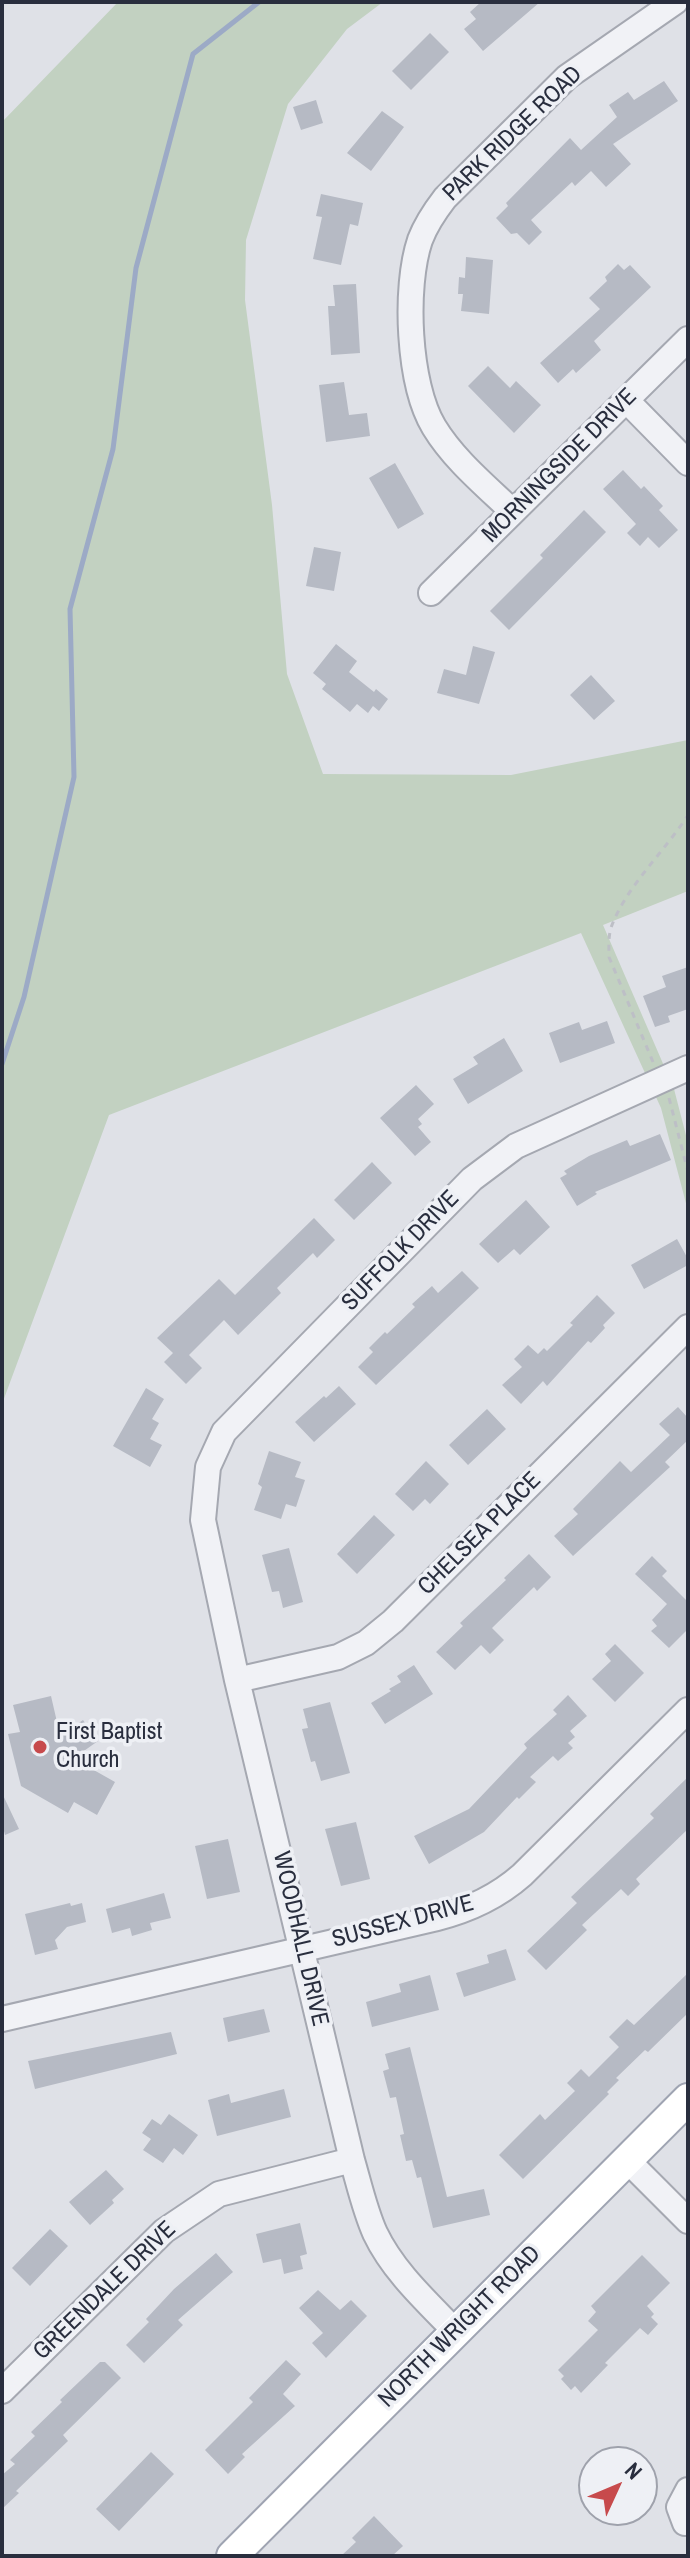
<!DOCTYPE html>
<html>
<head>
<meta charset="utf-8">
<style>
  body { margin:0 }
  #map { position:relative; width:690px; height:2558px; overflow:hidden; background:#dfe1e7; font-family:"Archivo Narrow",sans-serif }
  canvas { display:block }
  .frame { position:absolute; inset:0; border:4px solid #292e3e; pointer-events:none }
  .north { position:absolute; left:578px; top:2446px; width:80px; height:80px; box-sizing:border-box; background:#eef0f5; border:2px solid #9fa2ac; border-radius:50%; rotate:46deg; font-size:22px; font-weight:700; line-height:32px; text-align:center; color:#292e3e }
  .north::after { content:''; display:block; margin:auto; width:28px; height:36px; background:#c74a4c; clip-path:polygon(50% 0,100% 100%,50% 72%,0 100%) }
</style>
</head>
<body>
<div id="map">
<canvas width="690" height="2558"></canvas>
<div class="frame"></div>
<div class="north">N</div>
</div>
<script>
const c = document.querySelector('canvas').getContext('2d');
c.lineJoin = 'round';
function paint(path, color) { c.fillStyle = color; c.fill(path, 'evenodd'); }
function trace(path, color, width, dash) { c.strokeStyle = color; c.lineWidth = width; c.lineCap = dash ? 'butt' : 'round'; c.setLineDash(dash || []); c.stroke(path); }
function label(font, color, halo, rows, align = 'center') {
  c.font = font + ' "Archivo Narrow",sans-serif'; c.lineWidth = 7; c.setLineDash([]); c.textBaseline = 'middle'; c.strokeStyle = halo; c.fillStyle = color; for (const [text, x, y, turn = 0] of rows) {
    c.save(); c.translate(x, y); c.rotate((+turn || 0) * Math.PI / 180); c.textAlign = isNaN(turn) ? turn : align; if (halo) c.strokeText(text, 0, 0); c.fillText(text, 0, 0); c.restore();
  }
}
const green = new Path2D(`
  M118 2H383L347 29 288 104 246 240 245 300 272 505 287 674 323 774 511 775 688 740V891L603 925 674 1089 688 1143V1211L661 1108 581 933 109 1115 2 1404V122Z`);
const stream = new Path2D(`
  M2 1064 24 997 74 777 70 609 113 449 136 268 193 54 259 2`);
const building = new Path2D(`
  M481 2H540L483 51 464 29 476 19 470 12Z
  M430 33 449 52 411 90 392 71Z
  M664 81 678 101 613 144 631 164 606 187 591 171 575 186 572 182 531 220 542 232 529 245 517 233 511 234 496 218 508 206 506 203 570 138 581 150 617 117 609 105 628 92 634 100Z
  M316 100 323 123 301 130 293 107Z
  M382 111 404 127 371 171 347 153Z
  M321 194 363 203 358 226 350 224 341 265 313 259 322 217 316 216Z
  M466 257 493 260 489 314 461 311 463 294H458L459 277 465 278Z
  M618 264 624 270 630 265 651 287 594 341 601 350 576 373 573 369 558 383 540 363 600 309 589 298 607 281 605 277Z
  M356 284 360 353 331 355 328 306H335L333 285Z
  M488 366 510 388 516 381 541 405 514 433 468 386Z
  M344 382 349 415 367 413 370 436 326 442 319 385Z
  M395 463 424 514 398 529 369 478Z
  M623 470 641 489 644 486 663 506 659 510 678 530 659 548 648 537 640 546 627 533 636 524 603 489Z
  M584 510 606 532 509 630 490 611 543 558 540 555Z
  M314 547 341 552 334 591 306 586Z
  M336 644 357 661 349 672 374 692 376 689 388 699 379 711 373 706 368 713 357 704 350 712 322 689 326 684 313 673Z
  M473 646 495 652 479 704 437 693 444 669 466 675Z
  M591 675 615 701 594 720 570 695Z
  M688 967V1009L668 1016 670 1022 655 1027 643 996 666 987 662 976Z
  M607 1021 615 1043 560 1063 549 1033 579 1022 582 1030Z
  M504 1038 523 1071 468 1104 453 1079 478 1064 473 1057Z
  M416 1085 434 1104 418 1119 422 1124 418 1127 431 1142 415 1156 380 1118Z
  M660 1134 671 1160 595 1192 597 1194 577 1206 560 1178 567 1174 564 1171 589 1156 627 1140 630 1146Z
  M372 1162 392 1183 354 1220 334 1200Z
  M526 1200 550 1227 520 1255 514 1249 498 1263 479 1244Z
  M314 1218 335 1240 317 1258 313 1253 277 1288 281 1293 238 1335 224 1320 189 1355 202 1368 186 1384 164 1362 173 1353 157 1338 219 1279 235 1295Z
  M677 1239 688 1259V1265L644 1289 631 1265Z
  M462 1271 479 1288 376 1385 358 1367 373 1352 369 1348 385 1332 387 1334 415 1307 412 1304 432 1286 438 1293Z
  M597 1295 615 1313 603 1325 605 1328 591 1343 588 1341 547 1386 543 1381 521 1404 502 1385 522 1367 514 1359 528 1345 538 1354 544 1348 547 1351 573 1325 570 1323Z
  M339 1386 356 1404 314 1442 295 1422 324 1396 326 1398Z
  M146 1388 164 1399 152 1419 159 1423 150 1439 162 1445 150 1467 113 1446Z
  M678 1407 688 1418V1440L665 1462 670 1467 573 1556 554 1536 578 1514 573 1509 620 1461 631 1472 670 1435 659 1424Z
  M487 1409 506 1429 468 1465 449 1445Z
  M269 1451 301 1462 295 1477 305 1480 296 1507 286 1504 281 1519 254 1510 262 1487 258 1484Z
  M426 1461 449 1484 430 1504 425 1499 413 1511 395 1494Z
  M374 1515 395 1535 357 1574 337 1554Z
  M289 1548 303 1602 283 1608 279 1591 272 1592 262 1555Z
  M529 1554 551 1577 537 1591 534 1587 492 1628 504 1640 490 1654 481 1645 455 1670 436 1652 463 1626 460 1623 506 1580 504 1578Z
  M652 1556 667 1571 662 1576 688 1602V1629L669 1648 651 1631 657 1626 652 1620 667 1604 635 1574Z
  M615 1644 644 1673 615 1702 592 1679 611 1661 605 1654Z
  M414 1665 433 1694 385 1724 371 1703 391 1691 389 1689 401 1682 397 1676Z
  M568 1695 587 1716 570 1731 575 1737 568 1743 573 1748 558 1761 553 1756 530 1777 536 1782 519 1799 517 1797 484 1832 429 1864 414 1836 469 1809 527 1748 524 1744 557 1714 553 1710Z
  M51 1696 57 1722 65 1719 67 1731 83 1720 98 1741 81 1753 97 1762 92 1769 115 1782 97 1815 74 1802 68 1813 21 1786 8 1734 20 1732 13 1705Z
  M330 1702 350 1773 321 1781 315 1761 311 1762 302 1729 308 1728 303 1709Z
  M688 1777V1829L636 1879 640 1884 628 1896 621 1889 582 1925 587 1930 546 1970 527 1951 577 1903 571 1897 654 1818 650 1814Z
  M2 1793 19 1829 5 1835 2 1823Z
  M356 1822 370 1879 341 1886 325 1829Z
  M228 1839 240 1892 207 1899 195 1846Z
  M164 1893 171 1918 150 1923 152 1930 132 1936 130 1928 112 1933 106 1909Z
  M70 1903 71 1906 82 1903 86 1922 67 1927 55 1940 58 1949 35 1955 25 1914Z
  M506 1949 516 1980 464 1997 456 1973 489 1963 487 1955Z
  M688 1973V2013L648 2052 645 2050 616 2078 619 2080 607 2092 609 2094 523 2179 499 2155 540 2114 545 2120 575 2091 567 2083 581 2069 589 2077 619 2047 609 2037 627 2019 634 2025Z
  M430 1975 439 2010 372 2027 366 2002 401 1992 399 1984Z
  M264 2009 270 2032 228 2042 223 2018Z
  M171 2032 177 2054 35 2089 28 2061Z
  M410 2047 447 2197 484 2189 490 2215 433 2228 421 2177 417 2178 412 2160 406 2161 400 2135 404 2134 396 2097 390 2098 383 2071 389 2069 385 2054Z
  M284 2089 291 2117 217 2136 208 2100 229 2094 231 2103Z
  M169 2114 198 2135 183 2155 174 2148 163 2163 143 2150 151 2139 142 2133 152 2119 161 2125Z
  M106 2170 124 2189 112 2200 114 2203 90 2225 69 2202Z
  M300 2223 307 2254 300 2256 303 2269 284 2274 281 2259 263 2263 256 2234Z
  M50 2229 68 2246 30 2286 12 2268Z
  M216 2253 233 2272 178 2320 183 2325 144 2363 126 2345 149 2322 146 2319 174 2289Z
  M642 2255 670 2283 647 2306 654 2314 651 2317 658 2324 648 2335 640 2328 605 2363 608 2365 581 2393 575 2386 571 2390 561 2379 564 2376 558 2370 598 2330 588 2321 596 2312 591 2306Z
  M318 2290 340 2310 351 2300 367 2316 326 2358 312 2343 323 2333 299 2308Z
  M286 2360 301 2374 283 2394 295 2406 242 2454 245 2457 228 2474 205 2450 253 2402 249 2398Z
  M100 2362H105L121 2378 63 2435 68 2441 16 2491 19 2493 2 2509V2475L15 2464 10 2460 35 2436 31 2432 62 2402 60 2400Z
  M151 2452 174 2474 119 2531 96 2509Z
  M374 2516 403 2546 392 2556H341L356 2542 352 2538Z`);
const path = new Path2D(`
  M653 1062 609 957C609 946 608 935 612 925 627 886 665 851 688 815
  M669 1098 688 1172`);
const minor = new Path2D(`
  M627 401 688 463
  M513 512C486 486 454 460 434 427 408 384 404 287 420 240 426 224 435 211 445 198L567 77 675 2
  M431 593 688 339
  M237 1680 338 1657 366 1643 393 1621 688 1327
  M2 2019 437 1918C469 1910 497 1897 522 1875L688 1710
  M627 2160 688 2221
  M455 2331C426 2301 393 2271 375 2233 365 2211 359 2184 352 2160L237 1680 203 1520 208 1467 224 1432 472 1179 516 1146 688 1068
  M2 2391 164 2231 219 2194 352 2160
  M685 2523 679 2507 688 2490`);
const major = new Path2D(`
  M232 2556 688 2099`);
const markers = [
  [40,1747,8,"#c74a4c"]
];
const streetNames = [
  ["PARK RIDGE ROAD",513,134,-44],
  ["MORNINGSIDE DRIVE",560,466,-45],
  ["SUFFOLK DRIVE",401,1251,-46],
  ["CHELSEA PLACE",480,1534,-45],
  ["SUSSEX DRIVE",403,1922,-15],
  ["WOODHALL DRIVE",300,1939,77],
  ["GREENDALE DRIVE",105,2291,-44],
  ["NORTH WRIGHT ROAD",460,2327,-45]
];
const poiNames = [
  ["First Baptist",56,1733],
  ["Church",56,1761]
];
paint(green, '#c2d1c1');
trace(stream, '#9caac6', 5);
paint(building, '#b6bac4');
trace(minor, '#a5a8b1', 28);
trace(major, '#9fa4b2', 34);
trace(path, '#bdbfc6', 3, [6, 6]);
trace(minor, '#f1f2f6', 24);
trace(major, '#fff', 30);
for (const [x, y, r, color] of markers) { const dot = new Path2D(); dot.arc(x, y, r, 0, 2 * Math.PI); c.fillStyle = color; c.fill(dot); trace(dot, '#eef0f5', 3); }
label('24px', '#292e3e', '#eef0f5', streetNames);
label('24px', '#292e3e', '#eef0f5', poiNames, 'left');
</script>
</body>
</html>
